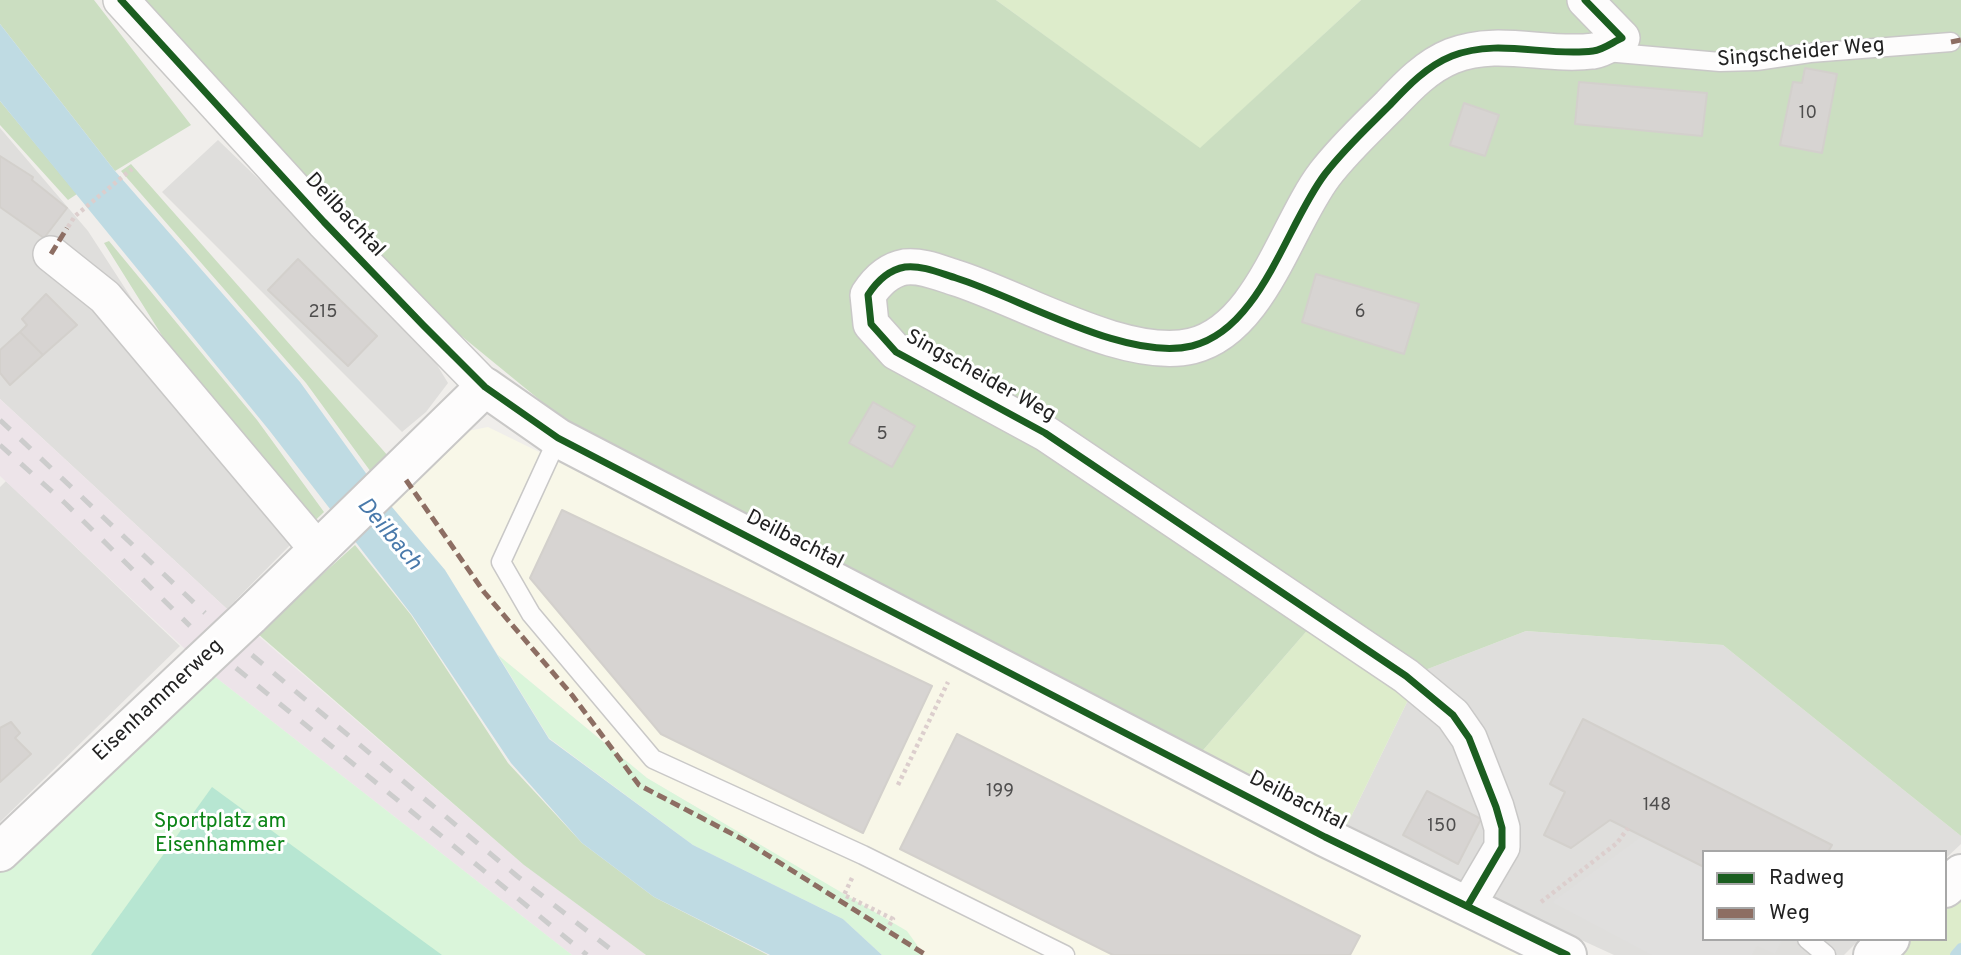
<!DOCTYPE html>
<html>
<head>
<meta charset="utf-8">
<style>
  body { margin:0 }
  #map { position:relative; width:1961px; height:955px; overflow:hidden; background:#f0eeeb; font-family:Overpass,sans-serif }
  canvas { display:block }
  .legend { position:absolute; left:1702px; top:850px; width:245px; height:91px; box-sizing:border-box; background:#fff; border:2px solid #a7a7a7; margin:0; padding:9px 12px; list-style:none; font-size:21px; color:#222 }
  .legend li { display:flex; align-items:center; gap:14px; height:35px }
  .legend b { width:35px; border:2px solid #a7a7a7 }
</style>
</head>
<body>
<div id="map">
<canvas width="1961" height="955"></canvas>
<ul class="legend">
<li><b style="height:9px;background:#1b5e20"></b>Radweg</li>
<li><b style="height:9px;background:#8d6e63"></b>Weg</li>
</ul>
</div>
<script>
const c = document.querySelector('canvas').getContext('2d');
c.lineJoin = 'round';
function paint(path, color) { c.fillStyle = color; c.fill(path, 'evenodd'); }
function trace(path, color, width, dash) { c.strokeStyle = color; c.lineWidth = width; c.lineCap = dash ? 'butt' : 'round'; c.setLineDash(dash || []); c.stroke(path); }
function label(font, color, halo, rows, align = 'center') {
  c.font = font + ' Overpass,sans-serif'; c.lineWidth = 6; c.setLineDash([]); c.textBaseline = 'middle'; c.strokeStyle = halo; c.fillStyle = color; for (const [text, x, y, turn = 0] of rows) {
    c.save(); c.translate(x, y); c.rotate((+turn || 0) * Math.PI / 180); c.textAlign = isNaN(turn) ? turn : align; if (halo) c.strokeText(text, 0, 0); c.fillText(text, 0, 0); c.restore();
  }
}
const residential = new Path2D(`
  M0 128 88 231 248 478 299 536 227 609 0 399Z
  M218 140 417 332 448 383 426 412 402 432 162 192Z
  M6 481 180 646 0 822V487Z
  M1526 631 1723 645 1961 836V844L1945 859V852H1704V939H1860L1844 955H1614L1344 831 1411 694 1407 677Z`);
const industrial = new Path2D(`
  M0 399 227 609 524 865 646 955H572L214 676 0 476Z`);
const education = new Path2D(`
  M488 427 1190 770 1561 955H924L906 931 647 778 498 655 445 570 381 494 437 437Z`);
const grass = new Path2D(`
  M996 0H1361L1200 149Z
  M1318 618 1411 694 1344 831 1198 756Z
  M1961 881V955H1883L1899 939H1945V896Z`);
const forest = new Path2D(`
  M0 0H94L191 125 115 171 0 24Z
  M133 0H996L1200 148 1361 0H1961V836L1723 645 1526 631 1407 677 1318 618 1198 756 585 437 437 316Z
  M0 101 77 194 68 200 0 125Z
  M131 164 396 465 379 483 306 383 121 171Z
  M109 241 257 420 324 512 301 534 250 476 104 243Z
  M355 545 411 615 508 763 582 843 654 897 768 955H646L524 865 257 633Z`);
const park = new Path2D(`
  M498 655 647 778 907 931 924 955H882L843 919 693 845 549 738Z
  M214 676 572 955H0V869Z`);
const pitch = new Path2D(`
  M212 787 442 955H91Z`);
const parking = new Path2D(`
  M1642 836 1704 867V939H1783L1775 954 1757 946 1752 955H1652L1552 902Z`);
const water = new Path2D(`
  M0 24 115 171 300 382 381 494 445 570 549 739 693 845 843 919 882 955H770L654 897 582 843 511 763 412 615 269 430 0 101Z`);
const stream = new Path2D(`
  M1955 955 1961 948`);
const building = new Path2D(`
  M1805 68 1837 74 1822 153 1780 145 1793 82 1802 83Z
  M1579 82 1707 93 1702 136 1575 124Z
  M1464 103 1499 115 1485 156 1450 145Z
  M0 156 33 177 32 180 67 208 44 238 0 207Z
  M298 259 377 336 348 366 268 290Z
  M1316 274 1419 304 1404 354 1302 322Z
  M46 294 77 325 43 355 20 332 27 325 22 319Z
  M20 332 43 355 10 385 0 373V350Z
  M873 402 915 426 892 467 849 443Z
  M562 510 932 686 863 833 661 734 530 578Z
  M1583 719 1832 845 1828 852H1704V867L1610 820 1571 848 1544 835 1565 792 1550 784Z
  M11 722 20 733 15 738 31 754 0 782V728Z
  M957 734 1360 936 1350 955H1113L900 849Z
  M1427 791 1481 819 1458 864 1403 835Z`);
const path = new Path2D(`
  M68 227 75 216 132 169
  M898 785 948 682
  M852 878 844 895 893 919 887 929
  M1541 902 1617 843 1628 828`);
const service = new Path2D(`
  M1606 52 1720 62 1756 61 1810 53 1951 42
  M558 438 501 562 531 614 653 759 863 855 1065 955
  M1807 939 1826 955`);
const minor = new Path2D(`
  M121 0 324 222 485 387
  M51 254 105 297 318 550
  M1468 905 1502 847V828L1496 807 1469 738 1453 715 1406 676 1045 433 896 352 871 324 868 295C877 281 888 270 905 267 922 265 940 273 956 278 1020 298 1127 362 1192 346 1261 329 1286 225 1325 174 1344 149 1368 127 1390 105 1408 86 1427 66 1452 56 1498 38 1546 57 1593 51 1603 50 1613 42 1622 38L1585 0`);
const tertiary = new Path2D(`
  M250 616 485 387 558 438 1325 837 1567 955
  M0 852 199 664
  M1945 888 1961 874
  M1873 955 1890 939`);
const rail = new Path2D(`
  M0 420 205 613
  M0 445 66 504 190 626
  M252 655 517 876 618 955
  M236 668 587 955`);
const tertiaryBridge = new Path2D(`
  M199 664 250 616`);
const quiet = new Path2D(`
  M1951 42 1961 40
  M51 254 67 228
  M406 480 484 592 572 695 639 785 742 839 926 955`);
const cycleway = new Path2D(`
  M121 0 324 222 423 325 485 387 558 438 1325 837 1567 955
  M1468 905 1502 847V828L1496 807 1469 738 1453 715 1406 676 1045 433 896 352 871 324 868 295C877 281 888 270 905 267 922 265 940 273 956 278 1020 298 1127 362 1192 346 1261 329 1286 225 1325 174 1344 149 1368 127 1390 105 1408 86 1427 66 1452 56 1498 38 1546 57 1593 51 1603 50 1613 42 1622 38L1585 0`);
const numberNames = [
  ["10",1808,114],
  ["215",323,313],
  ["6",1360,313],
  ["5",882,435],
  ["199",1000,792],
  ["148",1657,806],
  ["150",1442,827]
];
const streetNames = [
  ["Singscheider Weg",1801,54,-5],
  ["Deilbachtal",344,216,47],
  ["Singscheider Weg",980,377,29],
  ["Deilbachtal",794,541,27],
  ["Eisenhammerweg",159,701,-43],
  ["Deilbachtal",1297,802,27]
];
const parkNames = [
  ["Sportplatz am",220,823],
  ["Eisenhammer",220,847]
];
const waterNames = [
  ["Deilbach",388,535,50]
];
paint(residential, '#dfdedc');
paint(industrial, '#ede4e9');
paint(education, '#f8f7e8');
paint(grass, '#ddeccb');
paint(forest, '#cbdec1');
paint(park, '#daf5da');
paint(pitch, '#b7e6d2');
paint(parking, '#e0dfde');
paint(water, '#bfdbe3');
trace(stream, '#bfdbe3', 10);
paint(building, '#d7d4d2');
trace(building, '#d3d0cc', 2);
trace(service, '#c9c8c7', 21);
trace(minor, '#c9c8c7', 38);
trace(tertiary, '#c9c8c7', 42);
trace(path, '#dccecd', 4.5, [3.5, 3.5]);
trace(service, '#fdfcfc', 18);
trace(minor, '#fdfcfc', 35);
trace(tertiary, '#fdfcfc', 38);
trace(rail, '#ccc', 5, [14, 14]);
trace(tertiaryBridge, '#c9c8c7', 42, []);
trace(tertiaryBridge, '#fdfcfc', 38);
trace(quiet, '#8d6e63', 5, [10, 5]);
trace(cycleway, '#1b5e20', 7);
label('18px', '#4f4e4e', null, numberNames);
label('21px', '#222', '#fff', streetNames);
label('21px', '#0c8416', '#fff', parkNames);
label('italic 23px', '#4a7aab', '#fff', waterNames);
</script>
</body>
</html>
